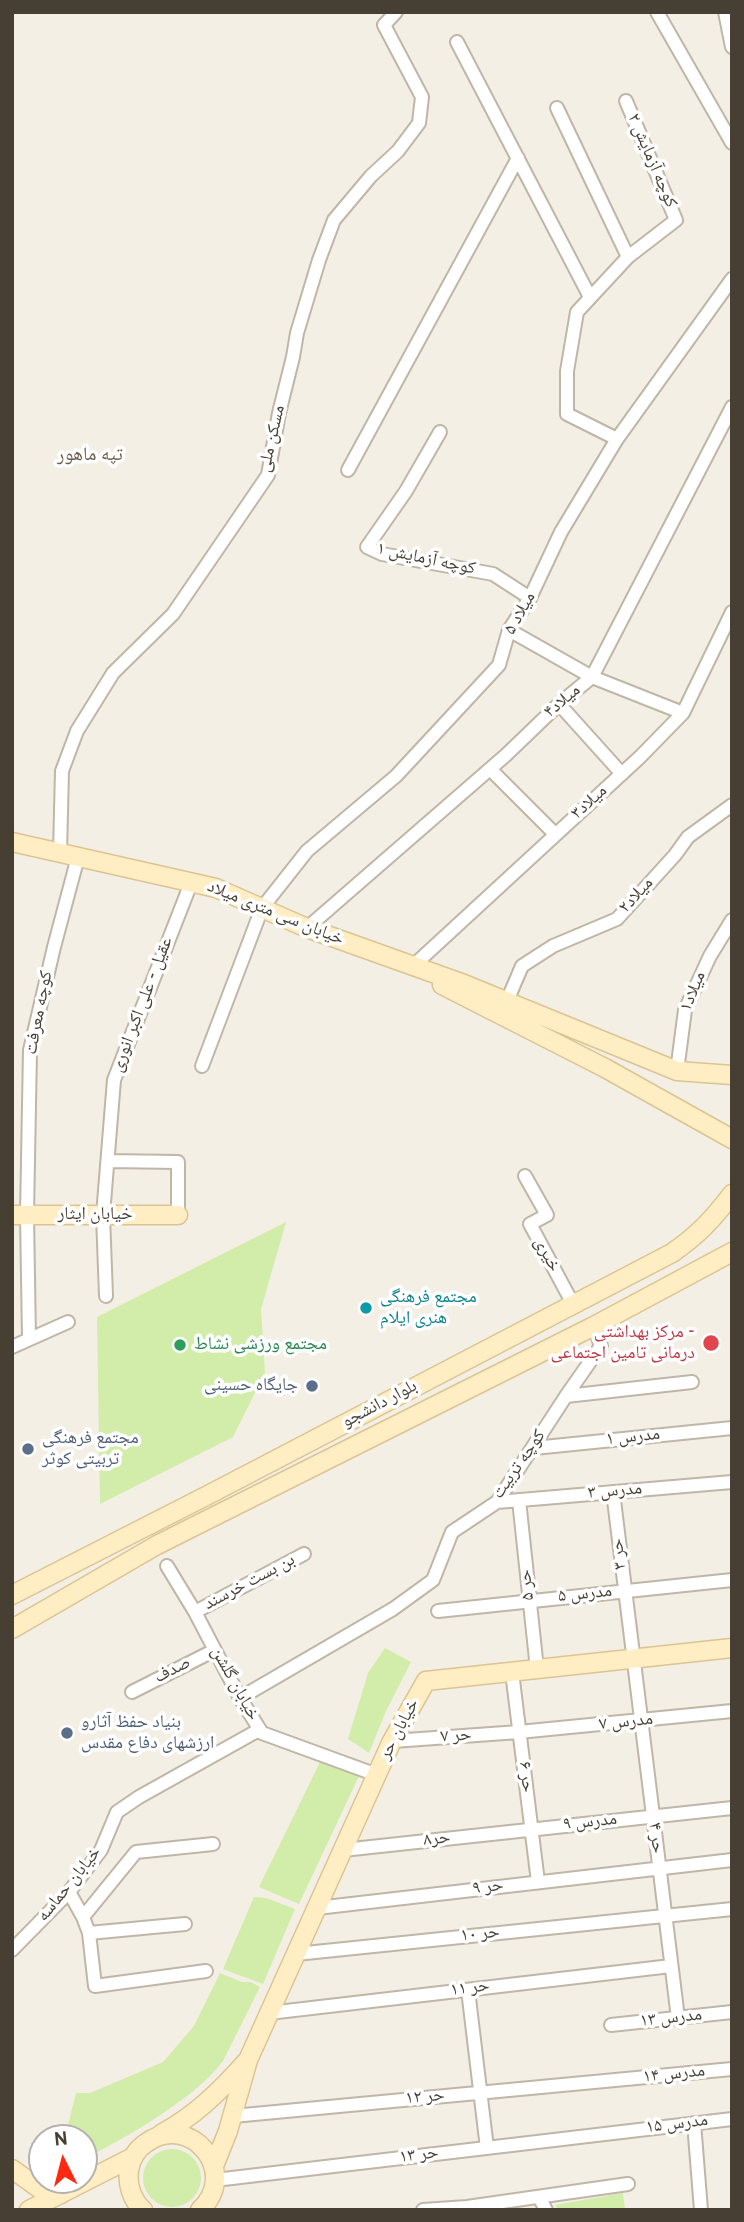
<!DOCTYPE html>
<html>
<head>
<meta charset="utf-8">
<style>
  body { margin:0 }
  #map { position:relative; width:744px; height:2222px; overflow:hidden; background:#f4efe5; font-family:Overpass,sans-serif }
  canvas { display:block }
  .frame { position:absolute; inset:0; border:14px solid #473f34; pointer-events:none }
  .north { position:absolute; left:28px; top:2124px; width:70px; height:70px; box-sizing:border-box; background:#fff; border:2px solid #b5b2ae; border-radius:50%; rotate:354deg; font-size:19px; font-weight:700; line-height:28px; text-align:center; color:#473f34 }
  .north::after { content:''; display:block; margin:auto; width:24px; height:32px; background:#ff2911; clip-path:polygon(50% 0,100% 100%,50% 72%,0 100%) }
</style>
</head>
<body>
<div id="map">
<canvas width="744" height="2222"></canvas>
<div class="frame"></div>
<div class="north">N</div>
</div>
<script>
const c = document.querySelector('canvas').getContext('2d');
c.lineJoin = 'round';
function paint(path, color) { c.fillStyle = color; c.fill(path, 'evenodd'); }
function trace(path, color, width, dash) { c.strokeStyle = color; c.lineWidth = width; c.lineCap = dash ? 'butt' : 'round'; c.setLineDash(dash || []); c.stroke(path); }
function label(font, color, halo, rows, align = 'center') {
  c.font = font + ' Overpass,"Noto Naskh Arabic",sans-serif'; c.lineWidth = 7; c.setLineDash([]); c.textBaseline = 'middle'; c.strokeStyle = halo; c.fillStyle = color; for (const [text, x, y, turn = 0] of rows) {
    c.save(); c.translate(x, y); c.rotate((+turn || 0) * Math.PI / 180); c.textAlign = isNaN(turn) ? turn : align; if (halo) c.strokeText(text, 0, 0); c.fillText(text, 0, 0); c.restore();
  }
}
const green = new Path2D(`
  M286 1222 261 1309 265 1373 233 1437 100 1504 97 1317Z
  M385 1648 411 1662 386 1711 369 1753 348 1739 368 1673Z
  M320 1762 359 1776 299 1904 259 1887Z
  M254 1897 266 1898 295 1909 263 1984 223 1969Z
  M220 1973 242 1982H251L260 1987 223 2061C197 2097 124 2139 84 2159V2138H66V2133L76 2093H90L163 2062 194 2026Z
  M143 2178a29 29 0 1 1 58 0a29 29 0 1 1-58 0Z
  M623 2193 625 2210H558L555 2205Z`);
const street = new Path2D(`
  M657 12 732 143
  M725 12 732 47
  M457 42 590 297
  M557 108 628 257
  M440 432 406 491 367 547 382 554 493 574 530 598
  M617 439 567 414V371L577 312 628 257 676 220 626 101
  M348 470 518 158
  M509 630 592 677 683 713
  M559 704 622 774
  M490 769 555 834
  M60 853 62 771 77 731 113 673 173 614 268 475 279 413 293 357 297 333 319 260 334 220 371 176 398 151 419 123 422 97 384 25 396 12
  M307 928 506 755 559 704 592 677 732 407
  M412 967 640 757 683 713 732 612
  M507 1001 522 966 553 946 617 919 675 855 688 837 732 805
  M202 1066 262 908 307 851 396 776 499 665 509 630 530 598 561 532 617 439 732 279
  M677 1071 685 1010 710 956 732 920
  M108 1161 178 1162V1215
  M525 1176 547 1215 530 1224 573 1304
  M106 1296 103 1215 114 1080 191 883
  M29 1339 27 1215 30 1050 54 947 78 857
  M12 1347 68 1322
  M566 1396 692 1382
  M534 1448 732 1428
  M613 1492 678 2018
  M519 1500 537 1669
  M497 1502 732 1482
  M167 1566 195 1612 240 1698 262 1733 377 1775
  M438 1611 732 1580
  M195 1612 304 1554
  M512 1672 538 1882
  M132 1692 215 1650
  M240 1698 393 1609 433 1580 452 1532 497 1502 566 1396 601 1346 594 1326
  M393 1741 519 1732 732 1711
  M343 1850 732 1808
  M69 1892 83 1917 89 1933 95 1986 206 1971
  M317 1908 732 1860
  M83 1917 136 1852 213 1844
  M89 1933 185 1924
  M12 1950 69 1892 101 1850 117 1812 139 1797 257 1731 262 1733
  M296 1954 732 1909
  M468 1990 487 2148
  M269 2013 671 1966
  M611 2025 732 2012
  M233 2116 732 2069
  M694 2123 701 2210
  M215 2180 732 2119
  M539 2197 546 2210
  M423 2210 467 2207 628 2184`);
const secondary = new Path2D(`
  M12 842 216 888 307 928 464 984 677 1071 732 1075
  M442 985 605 1068 732 1139
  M12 1215H178
  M12 1595 208 1495 672 1253C698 1235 713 1219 732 1194
  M12 1629 157 1545 594 1326 732 1252
  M161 2134C195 2116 220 2091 246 2062
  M214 2166 228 2131 248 2060 391 1743 426 1681 732 1648
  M12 2169 40 2189 61 2194
  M29 2210 133 2157
  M143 2210C132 2200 127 2185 129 2170 131 2159 137 2149 146 2143 190 2111 241 2172 200 2210`);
const markers = [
  [366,1308,7,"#0f9aa8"],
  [711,1343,9,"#e0444e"],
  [180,1345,7,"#2e9e5b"],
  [312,1386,7,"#5c6f8a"],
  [28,1449,7,"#5c6f8a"],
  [67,1733,7,"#5c6f8a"]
];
const streetNames = [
  ["۲ کوچه آزمایش",651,161,67],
  ["مسکن ملی",273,439,-77],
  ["۱ کوچه آزمایش",426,560,12],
  ["میلاد ۵",521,614,-61],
  ["میلاد۴",563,702,-40],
  ["میلاد۳",590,803,-42],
  ["میلاد۲",637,896,-48],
  ["خیابان سی متری میلاد",275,914,22],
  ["میلاد۱",694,992,-68],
  ["عقیل - علی اکبر انوری",143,1005,-69],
  ["کوچه معرفت",40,1013,-79],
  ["خیابان ایثار",95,1215],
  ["خیری",546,1255,62],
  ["بلوار دانشجو",380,1405,-28],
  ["مدرس ۱",633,1438,-6],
  ["کوچه تربیت",520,1465,-55],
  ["مدرس ۳",615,1492,-5],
  ["حر ۳",620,1554,-97],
  ["بن بست خرسند",250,1583,-28],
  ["حر ۵",528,1585,-96],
  ["مدرس ۵",585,1595,-6],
  ["صدف",173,1671,-27],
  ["خیابان گلشن",234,1684,61],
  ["مدرس ۷",626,1723,-6],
  ["خیابان حر",400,1730,-62],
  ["حر ۷",456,1737,-4],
  ["حر ۶",525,1777,83],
  ["مدرس ۹",590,1823,-6],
  ["حر ۴",655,1838,83],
  ["حر۸",437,1840,-6],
  ["خیابان حماسه",70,1885,-51],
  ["حر ۹",488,1888,-7],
  ["حر ۱۰",480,1935,-6],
  ["حر ۱۱",470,1989,-7],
  ["مدرس ۱۳",671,2019,-6],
  ["مدرس ۱۴",674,2075,-6],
  ["حر ۱۲",425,2098,-5],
  ["مدرس ۱۵",677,2125,-7],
  ["۱۳ حر",419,2156,-7]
];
const cultureNames = [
  ["مجتمع فرهنگی",380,1298],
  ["هنری ایلام",380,1319]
];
const healthNames = [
  ["مرکز بهداشتی -",695,1333],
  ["درمانی تامین اجتماعی",695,1354]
];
const leisureNames = [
  ["مجتمع ورزشی نشاط",194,1345]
];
const serviceNames = [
  ["جایگاه حسینی",298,1386,"right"],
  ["مجتمع فرهنگی",42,1439],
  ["تربیتی کوثر",42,1460],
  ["بنیاد حفظ آثارو",81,1723],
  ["ارزشهای دفاع مقدس",81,1744]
];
const neighbourhoodNames = [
  ["تپه ماهور",90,456]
];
paint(green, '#d2ecaa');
trace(street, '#c0b6a7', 16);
trace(secondary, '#dcc492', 21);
trace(street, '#fff', 12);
trace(secondary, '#ffeec4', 18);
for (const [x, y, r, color] of markers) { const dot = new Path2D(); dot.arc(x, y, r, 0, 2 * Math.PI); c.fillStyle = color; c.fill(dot); trace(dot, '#fff', 2.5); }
label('18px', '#473f34', '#fff', streetNames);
label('18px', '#0d838f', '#fff', cultureNames, 'left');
label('18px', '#be3a42', '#fff', healthNames, 'right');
label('18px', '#27864d', '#fff', leisureNames, 'left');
label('18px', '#4e5e75', '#fff', serviceNames, 'left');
label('19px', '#6b5c4a', '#fff', neighbourhoodNames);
</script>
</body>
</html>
